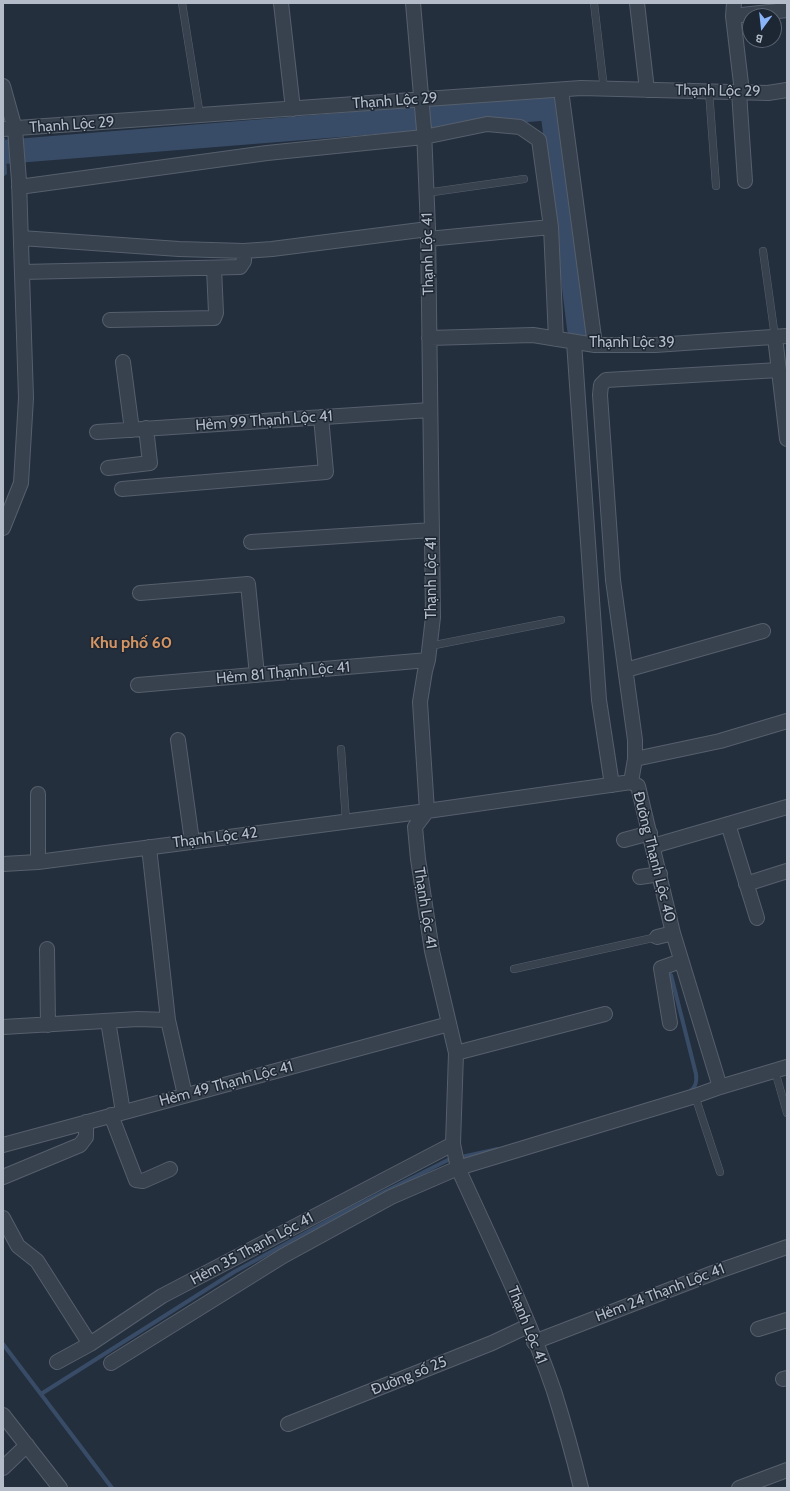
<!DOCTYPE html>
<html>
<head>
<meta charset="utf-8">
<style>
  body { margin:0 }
  #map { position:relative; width:790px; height:1491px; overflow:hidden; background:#242f3e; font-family:Cabin,sans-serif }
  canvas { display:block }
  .frame { position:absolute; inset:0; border:4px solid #b4bcc9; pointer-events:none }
  .north { position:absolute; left:742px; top:8px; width:40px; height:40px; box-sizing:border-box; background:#1d2633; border:1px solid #59626f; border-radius:50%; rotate:195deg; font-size:11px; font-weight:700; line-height:16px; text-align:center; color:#b4bcc9 }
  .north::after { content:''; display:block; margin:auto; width:14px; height:18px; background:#8ab4f8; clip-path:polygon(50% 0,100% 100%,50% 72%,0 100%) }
</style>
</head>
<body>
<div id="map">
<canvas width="790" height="1491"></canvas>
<div class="frame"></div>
<div class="north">B</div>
</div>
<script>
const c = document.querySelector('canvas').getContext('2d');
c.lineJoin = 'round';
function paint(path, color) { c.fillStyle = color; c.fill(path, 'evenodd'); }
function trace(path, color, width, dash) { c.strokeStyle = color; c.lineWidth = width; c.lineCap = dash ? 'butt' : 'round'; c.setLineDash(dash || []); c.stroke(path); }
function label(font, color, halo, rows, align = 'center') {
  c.font = font + ' Cabin,sans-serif'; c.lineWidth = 3; c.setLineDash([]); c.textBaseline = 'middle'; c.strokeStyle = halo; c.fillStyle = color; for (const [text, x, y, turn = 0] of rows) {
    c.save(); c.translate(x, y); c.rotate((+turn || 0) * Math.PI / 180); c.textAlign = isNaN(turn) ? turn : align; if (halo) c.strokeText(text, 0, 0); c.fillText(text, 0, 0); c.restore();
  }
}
const water = new Path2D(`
  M3 137 5 138 7 174 3 177Z`);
const stream = new Path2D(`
  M671 975 696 1074C697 1082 696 1088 689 1092
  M3 1344 112 1488
  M41 1394 234 1272 346 1211 448 1160 498 1149`);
const river = new Path2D(`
  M3 152 552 108 579 328`);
const service = new Path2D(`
  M182 3 200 116
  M594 3 604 89
  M709 91 716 186
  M426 193 524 179
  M763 251 775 337
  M430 646 561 620
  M341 749 346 821
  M514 969 657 937
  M775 1071 787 1113
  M695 1096 720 1172`);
const minor = new Path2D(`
  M281 3 293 109
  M413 3 424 130 428 229 433 617 428 660 425 671 420 702 427 811 415 827 418 859 432 951 456 1053 453 1144 458 1168C491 1241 528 1315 554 1391 564 1423 573 1455 581 1488
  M637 3 647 90
  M734 3 733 16 742 92
  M733 16 787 10
  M3 86 15 129 19 181 26 398 21 483 3 528
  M561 90 595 345
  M739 92 745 181
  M3 129 581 88 768 93 787 90
  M19 187 267 153 424 137 487 124 520 127 539 140 551 227 556 339
  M21 238 179 249 244 251 272 249 428 229
  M428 239 551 227
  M22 272 240 267 244 261V251
  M110 320 214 318 216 313 214 268
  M775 337 787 439
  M429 338 533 335 595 345H655L787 336
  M574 342 599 700 612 785
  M123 362 132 430
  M97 432 430 410
  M108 468 150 463 146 428
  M122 489 326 472 321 417
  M251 542 432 530
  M140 593 248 584 257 675
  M626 670 763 631
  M138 685 428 660
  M178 740 192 841
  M635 759 720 741 787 721
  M631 782 635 759V740L613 580 600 395 601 385 606 380 779 370
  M38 794V862
  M728 824 757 918
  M624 840 650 833
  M653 846 787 807
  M149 847 168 1020
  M3 864 38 862 427 811 631 782 638 786 673 933 720 1087 787 1067
  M640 877 660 874
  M746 884 787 871
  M657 937 673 933
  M47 949 48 1025
  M108 1021 123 1112
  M670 1023 661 968 681 961
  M3 1027 138 1019 168 1020 185 1095
  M456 1053 605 1014
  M111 1115 136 1180 143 1181 170 1169
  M3 1145 449 1024
  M3 1177 80 1145 86 1137V1122
  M3 1218 18 1246 37 1261 90 1344
  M758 1329 787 1320
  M534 1342 713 1273 787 1247
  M57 1362 90 1344 162 1296 453 1144
  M111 1363 283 1256 391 1197 458 1168 695 1096 720 1087
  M783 1379 787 1378
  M3 1415 60 1488
  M288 1424 492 1343 528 1326
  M3 1468 27 1445
  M739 1488 787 1470`);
const streetNames = [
  ["Thạnh Lộc 29",718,91,1],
  ["Thạnh Lộc 29",395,101,-4],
  ["Thạnh Lộc 29",72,125,-4],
  ["Thạnh Lộc 41",428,254,-91],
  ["Thạnh Lộc 39",632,343],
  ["Hẻm 99 Thạnh Lộc 41",264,421,-4],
  ["Thạnh Lộc 41",432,578,-90],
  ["Hẻm 81 Thạnh Lộc 41",283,673,-5],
  ["Thạnh Lộc 42",215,838,-7],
  ["Đường Thạnh Lộc 40",654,857,76],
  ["Thạnh Lộc 41",425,908,81],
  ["Hẻm 49 Thạnh Lộc 41",226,1084,-15],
  ["Hẻm 35 Thạnh Lộc 41",252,1249,-28],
  ["Hẻm 24 Thạnh Lộc 41",660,1293,-21],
  ["Thạnh Lộc 41",527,1325,68],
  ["Đường số 25",409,1376,-22]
];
const neighbourhoodNames = [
  ["Khu phố 60",131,643]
];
paint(water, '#394c67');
trace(stream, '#394c67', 4);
trace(river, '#394c67', 24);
trace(service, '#565f6c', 8);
trace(minor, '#565f6c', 16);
trace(service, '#38414e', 7);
trace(minor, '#38414e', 14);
label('15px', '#b4bcc9', '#1d2633', streetNames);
label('bold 16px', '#d59563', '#1d2633', neighbourhoodNames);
</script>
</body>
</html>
